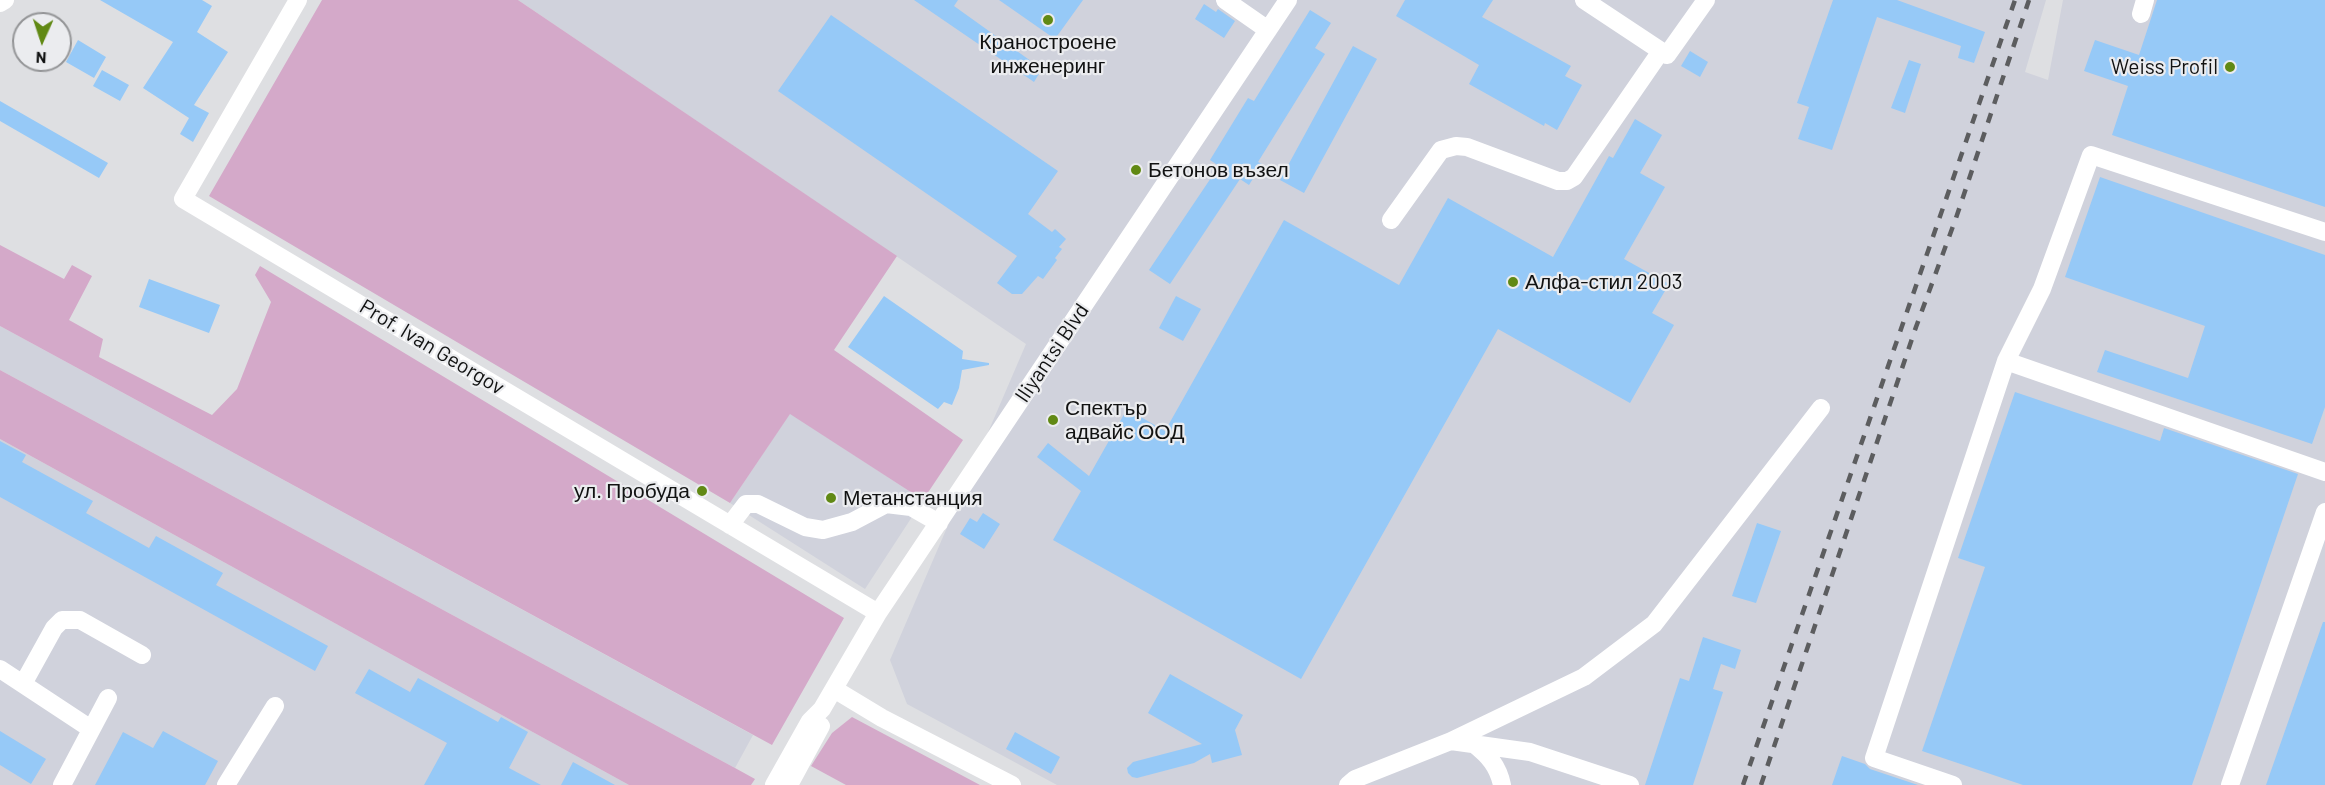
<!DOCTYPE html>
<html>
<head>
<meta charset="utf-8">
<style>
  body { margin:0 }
  #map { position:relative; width:2325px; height:785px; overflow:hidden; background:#dedfe2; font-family:Barlow,sans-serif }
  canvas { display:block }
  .north { position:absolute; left:12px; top:12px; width:60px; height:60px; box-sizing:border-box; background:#ebecef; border:2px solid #949597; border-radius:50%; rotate:183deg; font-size:16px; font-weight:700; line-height:24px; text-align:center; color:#111212 }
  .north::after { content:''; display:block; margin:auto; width:21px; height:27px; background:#618914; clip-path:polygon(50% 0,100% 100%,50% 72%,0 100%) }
</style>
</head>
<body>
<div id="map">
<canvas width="2325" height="785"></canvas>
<div class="north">N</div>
</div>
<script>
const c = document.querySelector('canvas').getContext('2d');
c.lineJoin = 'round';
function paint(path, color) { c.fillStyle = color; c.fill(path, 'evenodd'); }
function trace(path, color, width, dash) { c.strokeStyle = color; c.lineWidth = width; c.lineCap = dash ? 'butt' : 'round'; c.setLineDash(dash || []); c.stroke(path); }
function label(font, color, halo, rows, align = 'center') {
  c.font = font + ' Barlow,sans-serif'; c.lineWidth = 4.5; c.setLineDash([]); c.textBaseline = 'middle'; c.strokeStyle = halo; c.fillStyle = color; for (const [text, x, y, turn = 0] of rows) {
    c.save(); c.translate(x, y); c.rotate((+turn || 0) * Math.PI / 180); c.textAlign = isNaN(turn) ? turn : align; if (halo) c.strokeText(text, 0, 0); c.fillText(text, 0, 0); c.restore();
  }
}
const built = new Path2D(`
  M518 0H2046L2025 72 2048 80 2063 0H2325V785H1057L907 704 890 660 1026 344Z
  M0 326 753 735 735 768 0 370Z
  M790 413 923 500 865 589 730 503Z
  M0 439 629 785H0Z`);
const green = new Path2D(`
  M322 0H518L897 256 834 350 963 440 923 500 790 414 730 503 209 196Z
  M0 245 64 279 72 265 92 276 69 320 103 339 99 357 212 415 237 389 271 302 255 275 260 266 844 618 772 745 0 326Z
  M0 370 735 768 755 779 751 785H629L0 439Z
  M852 717 980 785H846L811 766 832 733Z`);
const building = new Path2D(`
  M100 0H202L212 6 197 32 228 52 194 105 209 113 193 142 180 134 189 118 143 88 173 42Z
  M914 0H958L954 6 1042 69 1034 82Z
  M999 0H1083L1055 39Z
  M1405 0H1493L1482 17 1571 66 1565 76 1582 85 1557 130 1545 123 1544 126 1469 84 1479 65 1396 16Z
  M1833 0H1897L1985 32 1974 63 1958 58 1961 46 1877 17 1832 150 1798 139 1809 107 1797 103Z
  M2157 0H2325V207L2112 135 2128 86 2084 71 2095 40 2139 55Z
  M1204 4 1216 12 1218 9 1235 21 1224 38 1195 19Z
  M1310 10 1331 23 1315 48 1325 54 1258 162 1262 164 1249 185 1240 179 1170 284 1149 270 1219 166 1210 160 1248 98 1254 101Z
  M831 15 1058 171 1028 214 1052 232 1055 229 1066 239 1059 247 1062 249 1055 258 1057 260 1043 279 1038 276 1022 294H1012L997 283 1017 256 778 91Z
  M78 40 106 57 94 78 66 62Z
  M1353 46 1377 59 1304 193 1280 180Z
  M1690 51 1708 62 1700 77 1681 66Z
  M1909 60 1921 64 1905 113 1891 108Z
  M102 70 129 85 120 101 93 86Z
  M0 101 108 163 99 178 0 121Z
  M1635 119 1662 135 1640 173 1665 187 1624 259 1669 284 1652 313 1674 325 1630 403 1498 329 1301 679 1053 540 1081 491 1037 457 1048 443 1089 476 1127 409 1165 431 1284 220 1399 285 1448 198 1553 257 1609 156 1613 158Z
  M2100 177 2325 255V407L2312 444 2097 372 2105 350 2188 378 2205 326 2065 277Z
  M149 279 220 305 209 333 139 307Z
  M884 296 963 351 962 359 989 363V365L962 370 959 388 952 405 944 402 938 409 848 347Z
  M1176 296 1201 309 1183 341 1159 328Z
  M2015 392 2160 441 2164 428 2298 474 2192 785H2023L1922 751 1985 567 1958 558Z
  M0 441 26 455 22 462 93 501 86 513 149 548 156 536 223 573 216 585 328 646 315 671 0 497Z
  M983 513 1000 524 984 549 960 534 970 518 977 522Z
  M1757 523 1781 531 1756 603 1732 596Z
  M2323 622H2325V785H2266Z
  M1703 637 1741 650 1735 669 1721 664 1713 689 1723 692 1693 785H1645L1680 678 1689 681Z
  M369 669 410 692 418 678 498 722 501 717 528 732 509 768 541 785H424L447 743 355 693Z
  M1170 674 1243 715 1235 730 1242 755 1212 763 1210 754 1194 763 1137 778 1132 777 1128 773 1127 768 1133 762 1202 744 1148 713Z
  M0 731 46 759 31 784 0 765Z
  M163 731 218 761 205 785H95L123 732 153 748Z
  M1015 732 1060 757 1051 774 1006 749Z
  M1842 756 1865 764 1870 769 1918 785H1832Z
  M573 762 615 785H561Z`);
const minor = new Path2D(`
  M298 0 183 199 878 613
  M1225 0 1268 30
  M1584 0 1667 55 1706 0
  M0 3 5 0
  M2141 14 2145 0
  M1391 220 1441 150 1456 146 1467 147 1558 181H1567L1574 177 1661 51
  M2006 361 2325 472
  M730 525 746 504H758L805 527 823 530 852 522 886 504 911 507 939 523
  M0 669 91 729
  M23 684 54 628 62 620H80L142 655
  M834 689 882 718 1012 785
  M1451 741 1530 752 1630 785
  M1474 744C1489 756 1498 766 1502 785
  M62 785 108 698
  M226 785 275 706
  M774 785 810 721 822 709 878 613 1288 0
  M789 785 821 726
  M1348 785 1355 779 1451 741 1584 677 1654 624 1821 408
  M1953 785 1874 758 2006 361 2042 289 2091 155 2325 232
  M2230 785 2325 512`);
const rail = new Path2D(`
  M1743 785 2015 0
  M1761 785 1916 327 1956 218 2029 0`);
const markers = [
  [1048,20,6,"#618914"],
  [2230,67,6,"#618914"],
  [1136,170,6,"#618914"],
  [1513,282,6,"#618914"],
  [1053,420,6,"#618914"],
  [702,491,6,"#618914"],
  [831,498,6,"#618914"]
];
const poiNames = [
  ["Краностроене",1048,42,"center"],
  ["инженеринг",1048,66,"center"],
  ["Weiss Profil",2218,67,"right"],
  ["Бетонов възел",1148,170],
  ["Алфа-стил 2003",1525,282],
  ["Спектър",1065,408],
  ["адвайс ООД",1065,432],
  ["ул. Пробуда",690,491,"right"],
  ["Метанстанция",843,498]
];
const streetNames = [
  ["Prof. Ivan Georgov",432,347,31],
  ["Iliyantsi Blvd",1052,353,-56]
];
paint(built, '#d0d2dc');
paint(green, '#d4a9c9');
paint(building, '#96c9f7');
trace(minor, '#fff', 18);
trace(rail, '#5c5d5f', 4.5, [10, 10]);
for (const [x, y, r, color] of markers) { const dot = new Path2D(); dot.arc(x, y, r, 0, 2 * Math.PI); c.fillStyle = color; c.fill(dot); trace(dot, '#ebecef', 2); }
label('21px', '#111212', '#ebecef', poiNames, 'left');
label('21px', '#111212', '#ebecef', streetNames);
</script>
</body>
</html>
